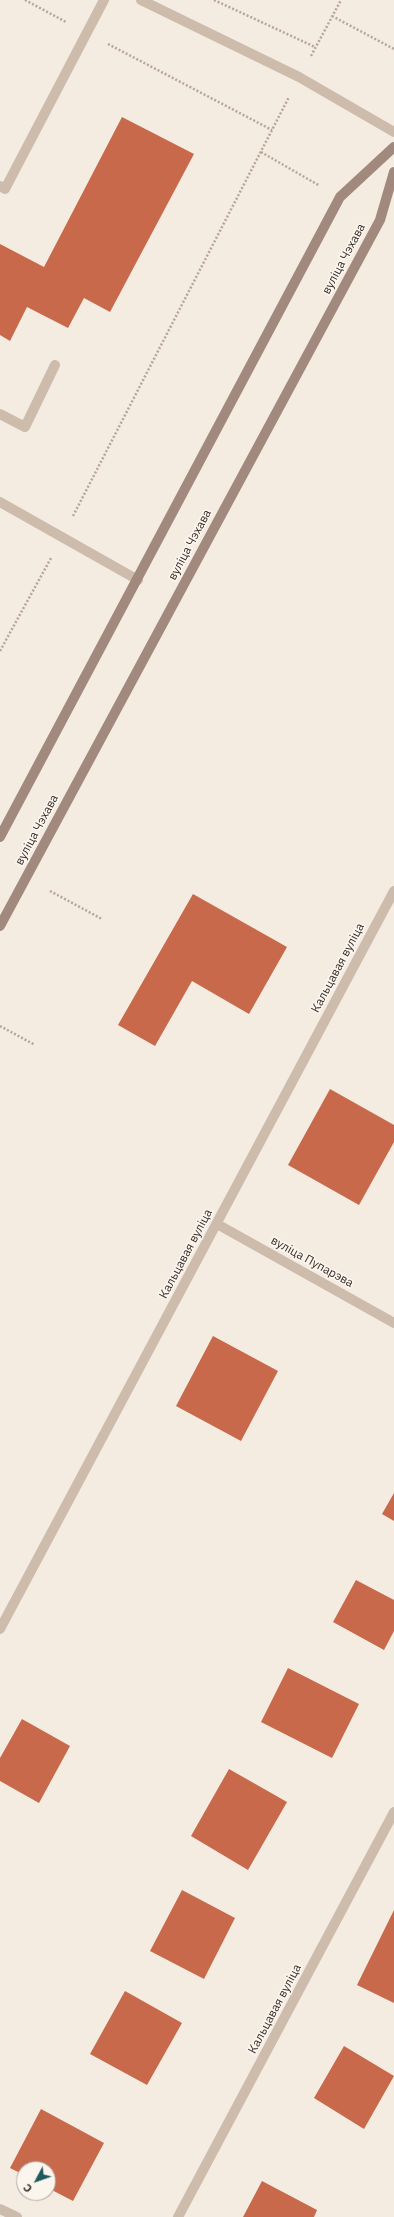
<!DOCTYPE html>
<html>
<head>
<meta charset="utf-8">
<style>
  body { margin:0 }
  #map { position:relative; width:394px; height:2217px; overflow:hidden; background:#f4ebe1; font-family:"IBM Plex Sans",sans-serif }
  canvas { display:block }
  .north { position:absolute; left:16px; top:2161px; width:40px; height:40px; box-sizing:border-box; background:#fbf5ee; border:1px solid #aea6a0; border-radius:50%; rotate:229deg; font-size:11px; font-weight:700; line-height:16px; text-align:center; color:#3b302b }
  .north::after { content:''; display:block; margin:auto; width:14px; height:18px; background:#1f5a5e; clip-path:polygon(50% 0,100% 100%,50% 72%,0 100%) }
</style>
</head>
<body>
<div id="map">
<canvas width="394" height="2217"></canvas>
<div class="north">С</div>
</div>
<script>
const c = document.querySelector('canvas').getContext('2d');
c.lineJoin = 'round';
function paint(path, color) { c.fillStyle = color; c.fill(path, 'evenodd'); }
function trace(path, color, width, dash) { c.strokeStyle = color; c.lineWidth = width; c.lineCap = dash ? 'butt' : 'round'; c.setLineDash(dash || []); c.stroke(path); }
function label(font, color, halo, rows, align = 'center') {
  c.font = font + ' "IBM Plex Sans",sans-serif'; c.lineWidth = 3.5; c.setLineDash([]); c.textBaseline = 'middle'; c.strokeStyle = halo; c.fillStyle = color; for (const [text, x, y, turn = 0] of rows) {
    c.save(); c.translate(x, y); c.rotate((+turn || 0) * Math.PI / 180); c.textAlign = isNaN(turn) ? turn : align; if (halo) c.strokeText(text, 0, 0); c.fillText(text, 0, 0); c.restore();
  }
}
const building = new Path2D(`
  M122 117 194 154 110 312 84 298 68 328 27 307 10 341 0 335V244L44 267Z
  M193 894 287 947 249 1014 192 981 155 1046 118 1025Z
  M330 1089 394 1125V1142L359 1205 288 1165Z
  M213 1336 278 1371 241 1441 176 1406Z
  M394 1493V1521L382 1514Z
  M356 1580 394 1600V1631L384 1650 333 1622Z
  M288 1668 359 1704 332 1758 261 1722Z
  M22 1719 70 1746 39 1803 0 1781V1758Z
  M229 1769 287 1802 248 1870 191 1836Z
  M182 1890 235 1918 204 1979 150 1951Z
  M394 1910V2003L357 1985Z
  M125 1991 182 2023 147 2085 90 2054Z
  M344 2046 394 2076 364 2129 314 2098Z
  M41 2109 104 2143 73 2201 48 2188V2169H24V2175L10 2168Z
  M262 2181 317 2210 314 2217H243Z`);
const path = new Path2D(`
  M25 0 66 22
  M214 0 315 47
  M332 16 394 49
  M108 44 272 130
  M311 56 341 0
  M261 152 320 186
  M73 516 289 97
  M0 651 51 558
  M50 891 102 919
  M0 1026 35 1045`);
const lane = new Path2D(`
  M141 0 299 77 394 132
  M0 186 5 189 104 0
  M0 414 25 427 55 365
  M0 502 138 580`);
const street = new Path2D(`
  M217 1224 394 1323
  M0 1629 394 891
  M0 2209 17 2217
  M178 2217 394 1812`);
const secondary = new Path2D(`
  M0 837 340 197 394 147
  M0 926 380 220 394 172`);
const streetNames = [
  ["вуліца Чэхава",344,259,-62],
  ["вуліца Чэхава",190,545,-62],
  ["вуліца Чэхава",37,830,-62],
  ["Кальцавая вуліца",338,968,-62],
  ["Кальцавая вуліца",186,1254,-62],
  ["вуліца Пупарэва",312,1262,29],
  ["Кальцавая вуліца",275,2009,-62]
];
paint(building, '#c8694b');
trace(path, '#b9a596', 2.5, [2, 2]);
trace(lane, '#cdbbac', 10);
trace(street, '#cdbbac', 10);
trace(secondary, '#a18a7d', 10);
label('12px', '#3b302b', '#fbf5ee', streetNames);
</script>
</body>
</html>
